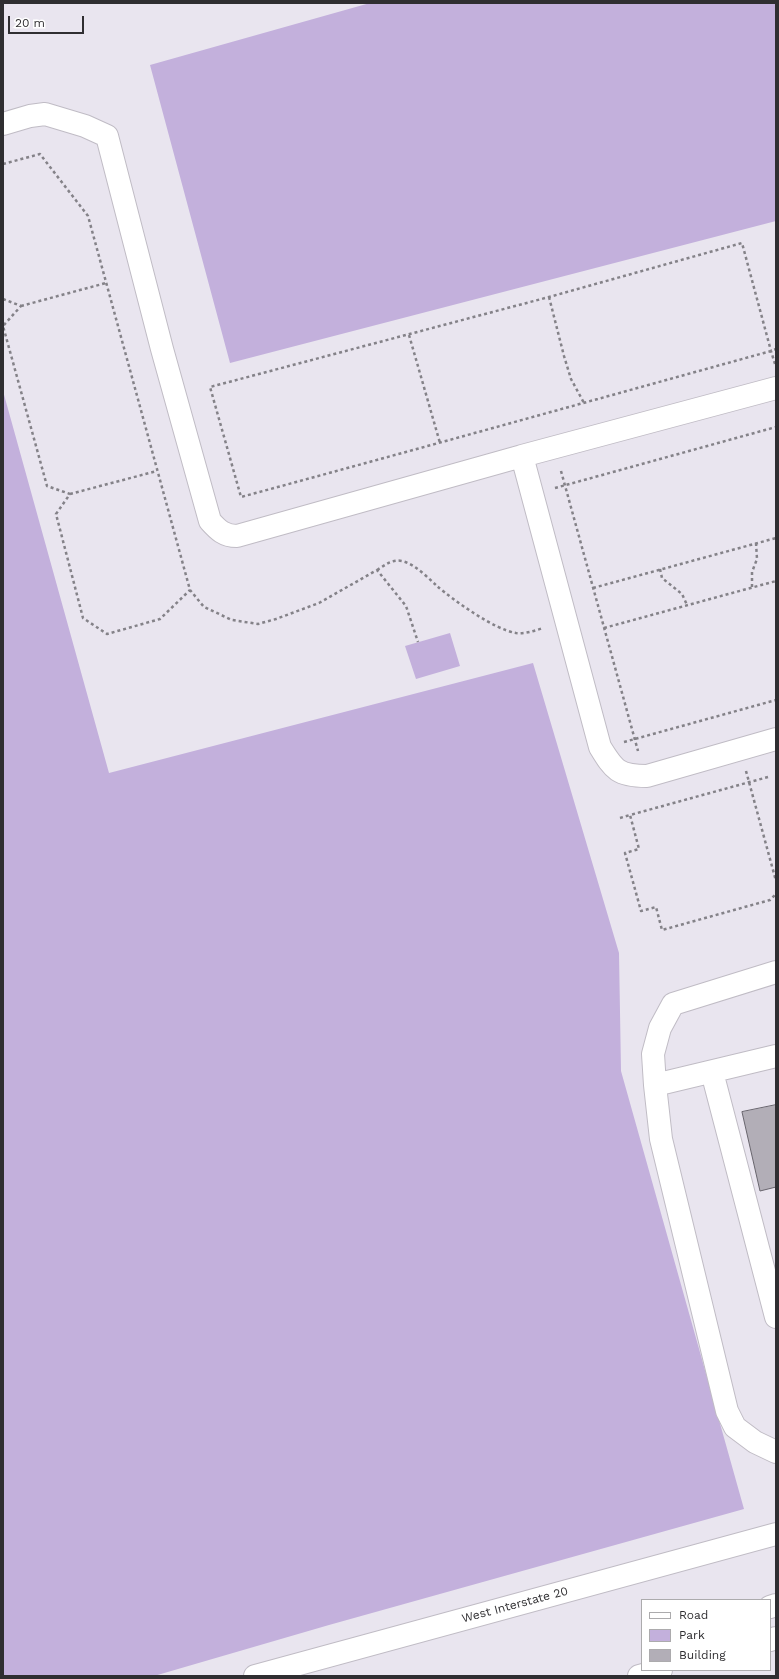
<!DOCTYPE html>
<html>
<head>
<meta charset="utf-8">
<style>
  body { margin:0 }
  #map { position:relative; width:779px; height:1679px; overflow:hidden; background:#e9e5ef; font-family:"Work Sans",sans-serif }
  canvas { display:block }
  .frame { position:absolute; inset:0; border:4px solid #2f2e31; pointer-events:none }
  .legend { position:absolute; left:641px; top:1599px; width:130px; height:72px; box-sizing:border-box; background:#fff; border:1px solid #acabad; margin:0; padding:5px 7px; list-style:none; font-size:12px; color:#2f2e31 }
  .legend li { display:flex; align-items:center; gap:8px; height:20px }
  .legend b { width:20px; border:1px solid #acabad }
  .scale { position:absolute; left:8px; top:16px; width:76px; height:18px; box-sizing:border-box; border:2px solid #2f2e31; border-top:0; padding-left:5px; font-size:12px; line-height:14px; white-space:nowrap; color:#2f2e31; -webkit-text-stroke:3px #fff; paint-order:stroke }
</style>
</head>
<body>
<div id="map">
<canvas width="779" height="1679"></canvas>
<div class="frame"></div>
<ul class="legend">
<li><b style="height:5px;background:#fff"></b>Road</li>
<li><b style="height:11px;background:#c3b0dc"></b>Park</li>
<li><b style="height:11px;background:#b2aeb7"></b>Building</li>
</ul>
<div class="scale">20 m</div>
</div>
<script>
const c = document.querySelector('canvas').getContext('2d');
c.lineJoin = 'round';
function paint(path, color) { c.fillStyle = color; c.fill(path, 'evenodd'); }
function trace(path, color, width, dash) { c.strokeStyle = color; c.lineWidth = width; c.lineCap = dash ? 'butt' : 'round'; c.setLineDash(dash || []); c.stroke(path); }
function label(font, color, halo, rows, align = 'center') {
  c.font = font + ' "Work Sans",sans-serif'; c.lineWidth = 3.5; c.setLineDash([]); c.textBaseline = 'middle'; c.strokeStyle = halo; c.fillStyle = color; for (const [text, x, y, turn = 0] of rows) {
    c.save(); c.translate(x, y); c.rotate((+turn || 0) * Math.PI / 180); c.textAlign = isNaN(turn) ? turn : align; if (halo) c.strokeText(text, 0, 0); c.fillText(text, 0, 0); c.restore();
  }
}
const green = new Path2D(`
  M370 3H776V221L230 363 150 65Z
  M3 391 109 773 533 663 619 953 621 1071 744 1509 329 1625 154 1676H3Z
  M450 633 460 666 416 679 405 646Z`);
const building = new Path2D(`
  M776 1105V1187L760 1191 742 1112Z`);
const path = new Path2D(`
  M3 164 40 154 88 216 190 590 204 607 232 620 258 624 276 619 319 603 377 570 406 606 418 642
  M549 297 564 356 571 379 584 403
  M3 299 21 306 3 326 47 486 70 494 56 514 83 618 107 634 160 619 190 590
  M21 306 106 283
  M409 335 440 443
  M775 364 771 351 742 243 549 297 210 387 241 497C418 449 594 400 771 351L776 349
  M561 471 638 751
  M555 488 776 427
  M70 494 157 471
  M660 569 662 578 682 594 687 605
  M377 570C385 565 392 559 402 561 415 564 427 577 437 586 453 600 495 630 516 633 525 634 534 631 543 628
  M752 587V572L757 559 756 543
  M593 588 776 538
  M604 628 776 581
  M624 742 776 700
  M746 771 776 881
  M768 777 630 815 639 849 625 853 641 911 656 907 662 930 770 900 776 894
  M620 818 630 815`);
const minor = new Path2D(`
  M3 124 30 116 45 114 85 126 107 136 162 349 210 521C218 530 224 536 237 536L522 456
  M776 388 522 456 600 747C614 770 618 776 647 776L776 739
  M776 1056 655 1085 661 1139 727 1411 735 1427 755 1442 776 1452
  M712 1072 776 1317
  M655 1085 653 1054 660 1028 673 1004 776 972`);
const major = new Path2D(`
  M255 1676 776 1534`);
const highway = new Path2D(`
  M770 1607 776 1605
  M770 1640 776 1638
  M639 1676 661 1670`);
const streetNames = [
  ["West Interstate 20",515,1605,-15]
];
paint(green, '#c3b0dc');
paint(building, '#b2aeb7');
trace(building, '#68656d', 1);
trace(minor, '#c0bcc5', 24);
trace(major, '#c0bcc5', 24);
trace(highway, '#c0bcc5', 24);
trace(path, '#848288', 2.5, [3, 3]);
trace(minor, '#fff', 22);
trace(major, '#fff', 22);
trace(highway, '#fff', 22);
label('12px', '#2f2e31', '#fff', streetNames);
</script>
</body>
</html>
